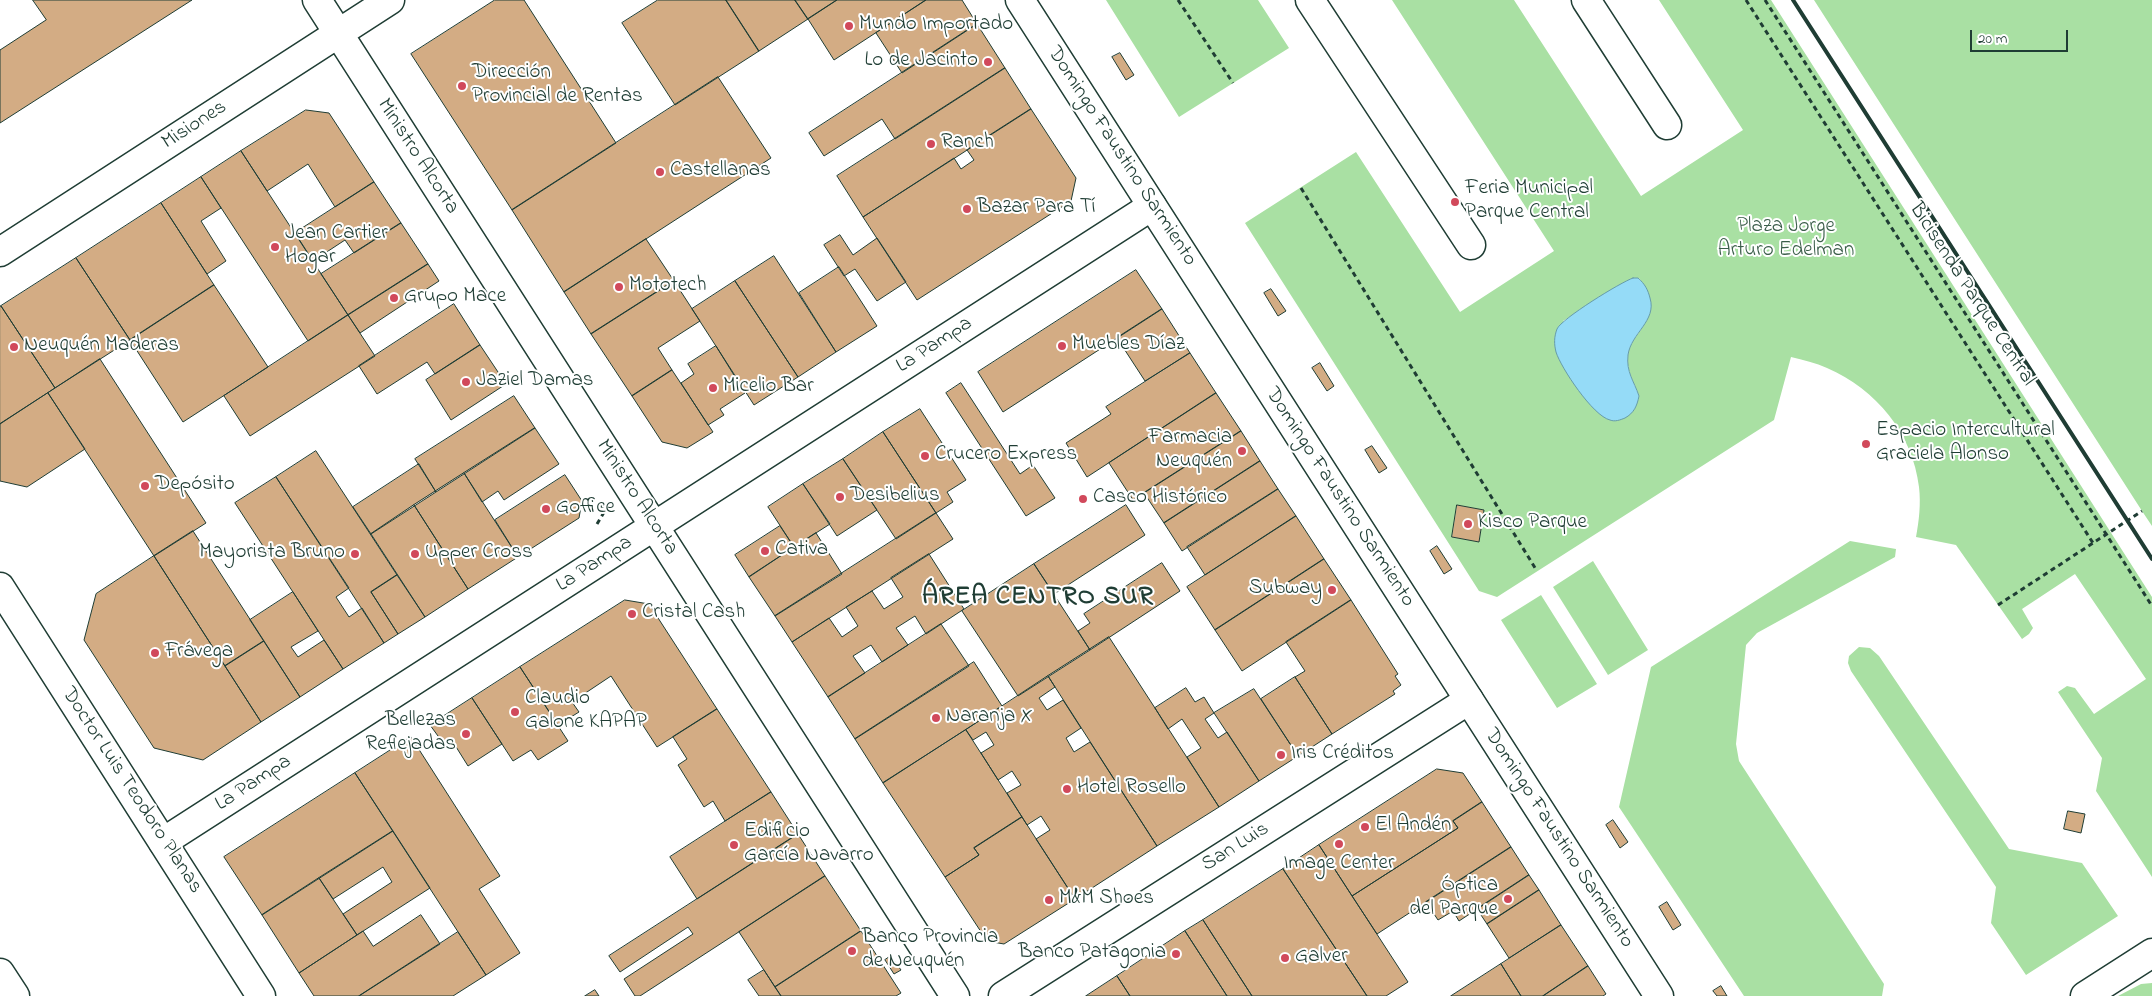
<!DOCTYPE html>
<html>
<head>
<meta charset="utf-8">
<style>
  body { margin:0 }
  #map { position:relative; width:2152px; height:996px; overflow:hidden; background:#fff; font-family:"Indie Flower",sans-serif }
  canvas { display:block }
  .scale { position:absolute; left:1970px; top:30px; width:98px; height:22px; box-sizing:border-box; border:2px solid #1f3d34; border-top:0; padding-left:6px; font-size:15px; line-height:18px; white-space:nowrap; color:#1f3d34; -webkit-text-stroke:4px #fff; paint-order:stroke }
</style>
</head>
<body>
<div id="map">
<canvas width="2152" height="996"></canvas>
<div class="scale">20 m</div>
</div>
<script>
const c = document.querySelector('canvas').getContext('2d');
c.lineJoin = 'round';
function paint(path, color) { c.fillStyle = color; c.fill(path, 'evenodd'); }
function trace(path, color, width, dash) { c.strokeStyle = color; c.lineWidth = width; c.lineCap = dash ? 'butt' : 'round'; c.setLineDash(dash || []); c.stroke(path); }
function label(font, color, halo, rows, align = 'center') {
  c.font = font + ' "Indie Flower",sans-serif'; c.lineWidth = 4; c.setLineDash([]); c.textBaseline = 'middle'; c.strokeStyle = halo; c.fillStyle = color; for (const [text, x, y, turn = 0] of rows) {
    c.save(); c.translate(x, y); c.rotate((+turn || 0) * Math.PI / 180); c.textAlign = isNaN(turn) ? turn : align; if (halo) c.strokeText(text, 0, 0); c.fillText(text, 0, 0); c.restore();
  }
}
const green = new Path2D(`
  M1106 0H1258L1289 48 1179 117Z
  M1392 0H1514L1641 196 1743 130 1659 0H1771L2152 597V877L2096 791 2102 758 2058 692 2067 686 2075 688 2094 714 2146 679 2075 574 2022 609 2033 628 2029 634 2022 639 1956 545 1916 537C1919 521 1921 504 1919 487 1913 434 1876 389 1827 368 1816 363 1803 360 1791 357L1774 420 1497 597 1479 591 1245 223 1356 152 1460 312 1554 251ZM1633 278H1639C1651 295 1655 309 1642 328 1636 337 1629 344 1628 355 1626 372 1634 381 1639 396L1634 410 1563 321ZM1457 505 1484 510 1479 542 1452 537Z
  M1814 0H2152V526L2142 511Z
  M1850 541 1896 549 1895 557 1757 633 1746 645 1736 744 1739 761 1884 984 1882 996H1744L1619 807 1651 667Z
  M1593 561 1648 650 1608 675 1553 587Z
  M1541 595 1597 684 1557 708 1501 620Z
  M1859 647 1870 648 1879 656 2009 849 2082 863 2118 916 2026 975 1991 923 1996 887 1851 671 1848 663 1849 656Z
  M2152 983V996H2118L2141 984Z`);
const water = new Path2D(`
  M1633 278H1638C1645 284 1648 290 1650 298 1657 321 1631 333 1628 355 1626 372 1634 381 1639 396 1637 406 1634 413 1625 418 1620 420 1615 422 1610 420 1593 416 1561 368 1556 352 1554 344 1554 337 1557 329 1561 319 1621 282 1633 278Z`);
const building = new Path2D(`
  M33 0H192L0 123V50L46 20Z
  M495 0H524L616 143 512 210 411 54Z
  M658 0H726L759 51 675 105 622 23Z
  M726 0H795L808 19 759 51Z
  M795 0H837L808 19Z
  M837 0H926L834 60 808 19Z
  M926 0H962L977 24 902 73 876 33Z
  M977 24 1005 68 895 139 882 119 824 156 809 133Z
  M1120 53 1134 75 1126 80 1112 57Z
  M1005 68 1031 109 863 217 837 176Z
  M718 77 771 158 564 292 512 210Z
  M1031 109 1076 178 1071 201 917 300 863 217 954 158 961 169 974 160 967 150Z
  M306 110 329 113 374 182 335 207 308 164 267 191 241 151Z
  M241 151 348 315 308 341 201 177Z
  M201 177 221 208 201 221 226 261 207 274 161 203Z
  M374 182 401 223 354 253 345 240 313 261 295 233Z
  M161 203 214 285 130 340 76 258Z
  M401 223 428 264 348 315 321 274Z
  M840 235 853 255 877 238 906 282 877 301 855 269 844 276 824 245Z
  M646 239 674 281 591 334 564 292Z
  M774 256 836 352 798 377 735 281Z
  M76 258 130 340 55 388 1 306Z
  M428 264 439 281 360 333 348 315Z
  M839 267 877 326 836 352 799 293Z
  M1136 270 1162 309 1003 412 978 372Z
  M674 281 700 321 658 348 672 370 632 396 591 334Z
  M735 281 798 377 754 405 692 309Z
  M214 285 268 367 183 422 130 340Z
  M1271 289 1286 311 1278 316 1264 293Z
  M454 304 480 345 435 374 427 362 377 394 359 366Z
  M0 306H1L55 388 0 424Z
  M1162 309 1190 353 1145 381 1117 338Z
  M348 315 375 356 250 436 224 396Z
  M480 345 506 384 451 420 426 380Z
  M716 346 745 393 720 409 724 415 708 425 681 383 694 374 688 364Z
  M1190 353 1216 393 1087 477 1066 443 1111 414 1106 407Z
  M100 359 206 523 154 556 48 393Z
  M1320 363 1334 386 1327 391 1312 368Z
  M672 370 713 432 687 448 662 442 632 396Z
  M961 383 1020 474 1033 465 1055 498 1026 516 946 393Z
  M48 393 85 449 27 487 0 481V424Z
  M1216 393 1241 431 1133 500 1109 463Z
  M514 396 535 428 436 492 415 459Z
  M920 409 966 480 947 492 953 502 936 513 883 432Z
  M535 428 559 464 504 500 498 491 482 502 464 473Z
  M1241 431 1260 461 1164 523 1144 493Z
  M883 432 936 513 896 539 843 459Z
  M1372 446 1387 468 1379 473 1365 450Z
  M316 451 397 575 371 592 398 634 384 643 276 477Z
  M843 459 877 510 837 536 803 484Z
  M1260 461 1278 489 1182 551 1164 523Z
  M419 464 436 492 371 534 353 507Z
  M464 473 518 557 468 589 414 505Z
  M565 475 582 501 579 518 518 557 495 520Z
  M276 477 349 588 336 597 349 617 362 608 384 643 343 669 235 503Z
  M803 484 830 524 794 547 768 507Z
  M1278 489 1296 516 1205 575 1187 547Z
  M414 505 468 589 425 617 371 534Z
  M1126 505 1145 535 1054 594 1034 564Z
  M1457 505 1484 510 1479 542 1452 537Z
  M936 513 953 539 792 642 775 616Z
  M1296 516 1324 559 1215 630 1187 587Z
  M780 526 794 547 749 577 735 555Z
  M193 531 264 641 225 666 154 556Z
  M816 533 842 574 775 616 749 577Z
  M1437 546 1452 569 1444 574 1430 551Z
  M929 554 964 609 926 634 915 616 896 628 908 645 882 662 871 645 853 656 865 673 828 697 792 642 829 618 842 637 858 626 846 607 872 591 884 609 903 597 891 578Z
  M154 556 261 722 203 760 154 748 84 640 96 594Z
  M1324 559 1351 600 1242 671 1215 630Z
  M1162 563 1180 591 1090 650 1078 631 1090 623 1084 614Z
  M1034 564 1090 650 1018 696 962 611Z
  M397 575 425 617 398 634 371 592Z
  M293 592 318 631 291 647 298 657 324 640 343 669 300 697 250 620Z
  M625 600 649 604 717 709 657 747 611 676 572 702 579 712 558 725 520 667Z
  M1351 600 1398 674 1395 676 1401 685 1393 691 1395 694 1332 734 1295 677 1305 671 1286 642Z
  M941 624 969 666 855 739 828 697Z
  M1109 637 1219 807 1157 846 1048 676Z
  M264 641 300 697 261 722 225 666Z
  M974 662 1002 706 883 783 855 739Z
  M520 667 568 741 538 760 531 750 513 761 472 698Z
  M1048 676 1055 687 1039 698 1047 710 1063 700 1081 728 1066 738 1074 752 1090 742 1157 846 1075 899 1036 839 1050 830 1041 816 1027 825 1007 793 1021 785 1012 771 998 780 981 753 994 745 986 732 973 740 966 730Z
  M1295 677 1332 734 1298 756 1261 699Z
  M1186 688 1195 702 1204 697 1214 713 1205 719 1218 738 1227 732 1259 781 1219 807 1187 757 1201 748 1182 719 1168 729 1155 708Z
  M1254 689 1298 756 1259 781 1214 713Z
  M472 698 502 744 468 766 453 742 446 747 430 725Z
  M717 709 771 792 725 821 713 801 704 807 678 765 687 759 673 737Z
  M966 730 1022 817 974 848 979 855 945 877 883 783Z
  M411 737 500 876 479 889 520 953 486 975 355 773Z
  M1437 769 1463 773 1482 802 1453 821 1458 828 1352 896 1319 845Z
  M355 773 393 831 262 915 224 857Z
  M771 792 798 834 697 899 670 857Z
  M1482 802 1511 847 1377 934 1352 896 1458 828 1453 821Z
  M2068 811 2085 814 2081 833 2064 829Z
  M1022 817 1075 899 1004 944 987 941 945 877 979 855 974 848Z
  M1613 820 1628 842 1620 848 1606 825Z
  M393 831 430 888 357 935 343 914 392 882 383 867 333 899 319 878Z
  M798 834 825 876 640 996H635L624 979 693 934 688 927 620 972 609 956Z
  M1319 845 1408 982 1386 996H1367L1283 869Z
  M1511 847 1529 875 1459 921 1453 911 1438 920 1426 902Z
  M1283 869 1367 996H1252L1203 920Z
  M1529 875 1539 890 1487 924 1477 909Z
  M825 876 861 931 775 987 739 932Z
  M319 878 357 935 299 973 262 915Z
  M1539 890 1561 925 1509 958 1487 924Z
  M1667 902 1681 925 1673 930 1659 907Z
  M421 915 440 944 359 996H314L299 973 363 931 373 946Z
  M1203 920 1252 996H1227L1185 931Z
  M1561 925 1588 966 1543 996H1521L1501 964Z
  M861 931 901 993 896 996H781L775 987Z
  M1185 931 1227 996H1130L1117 976Z
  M458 932 486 975 453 996H359Z
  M891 956 901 970 894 974 885 960Z
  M1501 964 1521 996H1451Z
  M1588 966 1606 994 1603 996H1543Z
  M764 970 775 987 781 996H759L748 980Z
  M1117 976 1130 996H1086Z
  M1721 986 1727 996H1717L1713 991Z
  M595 990 599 996H585Z`);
const path = new Path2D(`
  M1178 0 1233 83
  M1746 0 2093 543
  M1765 0 2152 606
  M1301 188 1537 571
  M597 524 603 514 602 505
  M1998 605 2142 511`);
const minor = new Path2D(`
  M317 0 955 996
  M1310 0 1471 245
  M1586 0 1667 125
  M0 252 390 0
  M163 842 1152 206
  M1003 996 1469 700`);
const major = new Path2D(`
  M1020 0 1659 996
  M2085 996 2152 953`);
const highway = new Path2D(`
  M0 587 261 996
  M0 973 15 996`);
const rail = new Path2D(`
  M1793 0 2152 559`);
const markers = [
  [849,26,5,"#d1495b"],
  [988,62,5,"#d1495b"],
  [462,86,5,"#d1495b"],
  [931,144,5,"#d1495b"],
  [660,172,5,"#d1495b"],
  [1455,202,5,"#d1495b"],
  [967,209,5,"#d1495b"],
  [275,247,5,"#d1495b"],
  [619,287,5,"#d1495b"],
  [394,298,5,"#d1495b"],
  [1062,346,5,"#d1495b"],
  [14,347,5,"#d1495b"],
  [466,382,5,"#d1495b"],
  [713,388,5,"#d1495b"],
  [1866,444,5,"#d1495b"],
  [1242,451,5,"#d1495b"],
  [925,456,5,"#d1495b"],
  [145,486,5,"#d1495b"],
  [840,497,5,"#d1495b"],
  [1083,499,5,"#d1495b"],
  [546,509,5,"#d1495b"],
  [1468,524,5,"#d1495b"],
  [765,551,5,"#d1495b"],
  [355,554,5,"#d1495b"],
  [415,554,5,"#d1495b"],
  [1332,590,5,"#d1495b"],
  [632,614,5,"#d1495b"],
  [155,653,5,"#d1495b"],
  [515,712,5,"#d1495b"],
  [936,718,5,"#d1495b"],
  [466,734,5,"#d1495b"],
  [1281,755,5,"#d1495b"],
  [1067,789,5,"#d1495b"],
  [1365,827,5,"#d1495b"],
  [1339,844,5,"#d1495b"],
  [734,845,5,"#d1495b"],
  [1508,899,5,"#d1495b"],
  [1049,900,5,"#d1495b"],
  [852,951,5,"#d1495b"],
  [1176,954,5,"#d1495b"],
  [1285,958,5,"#d1495b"]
];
const poiNames = [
  ["Mundo Importado",859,26],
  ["Lo de Jacinto",978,62,"right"],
  ["Dirección",472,74],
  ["Provincial de Rentas",472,98],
  ["Ranch",941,144],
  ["Castellanas",670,172],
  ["Feria Municipal",1465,190],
  ["Parque Central",1465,214],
  ["Bazar Para Tí",977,209],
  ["Jean Cartier",285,235],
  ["Hogar",285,259],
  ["Mototech",629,287],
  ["Grupo Mace",404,298],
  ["Muebles Díaz",1072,346],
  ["Neuquén Maderas",24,347],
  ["Jaziel Damas",476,382],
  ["Micelio Bar",723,388],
  ["Espacio Intercultural",1876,432],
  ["Graciela Alonso",1876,456],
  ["Farmacia",1232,439,"right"],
  ["Neuquén",1232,463,"right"],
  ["Crucero Express",935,456],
  ["Depósito",155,486],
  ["Desibelius",850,497],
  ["Casco Histórico",1093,499],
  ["Goffice",556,509],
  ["Kisco Parque",1478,524],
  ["Cativa",775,551],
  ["Mayorista Bruno",345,554,"right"],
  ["Upper Cross",425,554],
  ["Subway",1322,590,"right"],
  ["Cristal Cash",642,614],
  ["Frávega",165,653],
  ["Claudio",525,700],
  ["Galone KAPAP",525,724],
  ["Naranja X",946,718],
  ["Bellezas",456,722,"right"],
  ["Reflejadas",456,746,"right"],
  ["Iris Créditos",1291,755],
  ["Hotel Rosello",1077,789],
  ["El Andén",1375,827],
  ["Edificio",744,833],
  ["García Navarro",744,857],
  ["Image Center",1339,865,"center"],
  ["Óptica",1498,887,"right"],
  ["del Parque",1498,911,"right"],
  ["M&M Shoes",1059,900],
  ["Banco Provincia",862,939],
  ["de Neuquén",862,963],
  ["Banco Patagonia",1166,954,"right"],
  ["Galver",1295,958]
];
const streetNames = [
  ["Misiones",195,126,-33],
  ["Ministro Alcorta",417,157,57],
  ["Domingo Faustino Sarmiento",1121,157,57],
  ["Bicisenda Parque Central",1971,295,57],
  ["La Pampa",935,346,-33],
  ["Ministro Alcorta",636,498,57],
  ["Domingo Faustino Sarmiento",1339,498,57],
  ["La Pampa",595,565,-33],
  ["La Pampa",254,784,-33],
  ["Doctor Luis Teodoro Planas",131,791,57],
  ["Domingo Faustino Sarmiento",1558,839,57],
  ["San Luis",1236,848,-32]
];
const parkNames = [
  ["Plaza Jorge",1786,228],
  ["Arturo Edelman",1786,252]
];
const districtNames = [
  ["ÁREA CENTRO SUR",1038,599]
];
paint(green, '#a9e0a3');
paint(water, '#95dbf7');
trace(water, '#669ca9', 1);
paint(building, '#d3ac84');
trace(building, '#1f3d34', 1);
trace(minor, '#1f3d34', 31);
trace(major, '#1f3d34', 31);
trace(highway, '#1f3d34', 31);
trace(path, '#1f3d34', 3, [5, 4]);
trace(minor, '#fff', 28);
trace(major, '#fff', 28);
trace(highway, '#fff', 28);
trace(rail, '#1f3d34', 4);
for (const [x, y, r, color] of markers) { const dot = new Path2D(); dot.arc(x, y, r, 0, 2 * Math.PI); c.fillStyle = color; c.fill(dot); trace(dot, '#fff', 2); }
label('21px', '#1f3d34', '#fff', poiNames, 'left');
label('21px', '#1f3d34', '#fff', streetNames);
label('21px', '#3b5e4a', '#fff', parkNames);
c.letterSpacing = '1px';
label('bold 26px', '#1f3d34', '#fff', districtNames);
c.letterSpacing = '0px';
</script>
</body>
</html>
